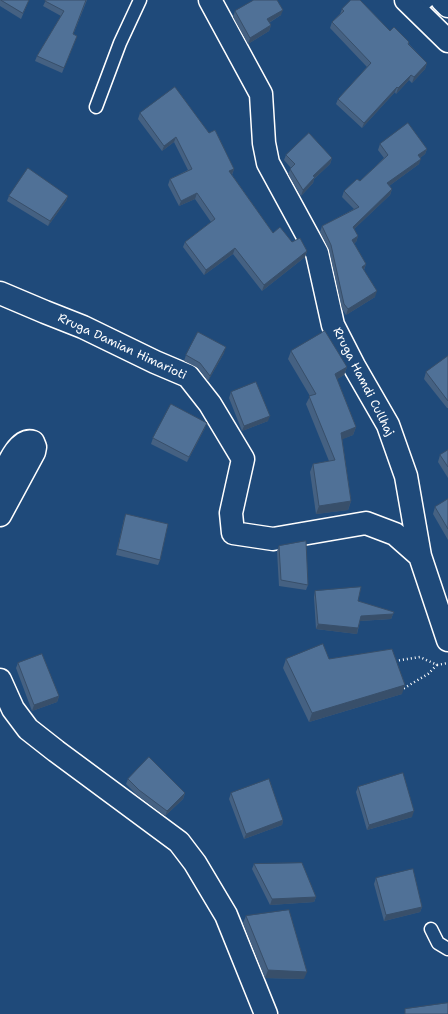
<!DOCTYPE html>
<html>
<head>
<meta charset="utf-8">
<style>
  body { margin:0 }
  canvas { display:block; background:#1f4a7a }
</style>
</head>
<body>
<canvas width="448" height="1014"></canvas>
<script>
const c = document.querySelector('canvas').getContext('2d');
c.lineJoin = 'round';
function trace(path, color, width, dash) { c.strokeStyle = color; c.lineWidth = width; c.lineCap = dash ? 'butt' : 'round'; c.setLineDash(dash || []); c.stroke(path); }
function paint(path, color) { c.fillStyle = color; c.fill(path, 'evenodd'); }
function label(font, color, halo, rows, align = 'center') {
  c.font = font + ' "Shantell Sans",sans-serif'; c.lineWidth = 3; c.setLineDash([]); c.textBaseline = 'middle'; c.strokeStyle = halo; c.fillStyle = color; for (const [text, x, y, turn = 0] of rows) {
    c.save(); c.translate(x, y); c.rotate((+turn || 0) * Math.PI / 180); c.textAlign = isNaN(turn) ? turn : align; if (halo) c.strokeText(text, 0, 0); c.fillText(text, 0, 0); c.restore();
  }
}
const path = new Path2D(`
  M395 661 420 657 437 665 428 674 401 690
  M437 665 448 663`);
const service = new Path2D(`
  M417 10 429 0
  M96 107 120 43 140 0
  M431 929 438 943 448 949`);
const minor = new Path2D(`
  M210 0 261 94 264 143 268 163 317 253 333 325 354 366 388 425 406 476 420 556 448 640
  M0 293 45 312 83 327 155 362 188 376 210 404 243 459 231 513 233 533 273 539 366 523 395 534 420 556
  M0 481C6 469 18 437 33 442L35 447 34 452 0 515
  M0 680 13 709 28 729 56 751 179 842 195 863 226 915 266 1014`);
const primary = new Path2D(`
  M406 0 448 41
  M442 0 448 6`);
const wall = new Path2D(`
  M0 0H29L21 19 0 6Z
  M46 0H87L73 35 77 36 62 73 35 61 37 56 61 16 43 6Z
  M342 9 390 31 409 42V44L427 63 425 69 412 83 409 80 396 94 395 92 362 128 336 104 338 99 367 67 330 28 332 22 340 14Z
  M235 11 281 15 269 23 271 25 269 31 248 44 233 17Z
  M140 113 234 169 232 175 273 233 292 242 307 251 305 257 262 291 233 254 204 275 183 247 185 242 211 222 195 199 179 206 168 185 170 179 188 170 174 142 162 151 138 119Z
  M380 144 427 149 425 154 420 158 419 164 389 186 392 189 390 195 354 229 358 236 356 242 354 243 366 264 364 270 375 297 346 315 342 309 329 250 320 232 322 226 354 209 342 197 344 191 360 181 384 158 378 150Z
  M286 155 332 158 330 164 314 179 313 183 301 196 288 174 291 168 284 160Z
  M9 196H68L66 201 48 226 7 201Z
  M291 351 347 367 344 375 337 379 356 427 353 435 342 439 351 501 348 510 316 514 310 472 313 464 329 461 306 404 310 396 288 359Z
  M224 353 208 381 198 368 184 361 186 355Z
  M448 356V408H447L424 379 426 372Z
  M231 392 268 421 242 431 229 398Z
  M205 428 187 462 151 444 153 438Z
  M448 450V478L438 462 440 455Z
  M448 499V540L433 514 435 507Z
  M126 514 160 560 158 565 116 555 124 519Z
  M279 546 308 585 306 590 279 586 277 551Z
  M315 591 358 601 393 614 391 619 360 621 357 634 316 629 314 597Z
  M286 659H329L402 694 309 722 283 668Z
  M18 663 59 696 57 702 32 711 16 668Z
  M128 779 185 793 183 799 165 816 137 795 126 784Z
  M358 787 412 817 367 830 356 792Z
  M231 793 283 820 282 825 244 839 229 799Z
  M254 864 316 897 314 902 270 905 252 869Z
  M376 878 422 907 420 912 384 921 374 884Z
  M246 916 304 979 265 978 243 923Z`);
const shadedWall = new Path2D(`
  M283 10 281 15 265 25 267 19Z
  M271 25 269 31 248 44 250 38Z
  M427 63 425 69 412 83 414 77Z
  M411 75 409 80 396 94 398 88Z
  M397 87 395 92 362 128 364 123Z
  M176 137 174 142 162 151 164 146Z
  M427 149 425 154 416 161 418 155Z
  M332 158 330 164 314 179 313 183 301 196 303 190 313 176Z
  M421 159 419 164 385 189 387 183Z
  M234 169 232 174 227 177 229 171Z
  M392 189 390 195 351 232 353 227Z
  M197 193 195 199 179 206 181 201Z
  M68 196 66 201 48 226 50 221Z
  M358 236 356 242 350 245 352 240Z
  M235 248 233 254 204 275 206 270Z
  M307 251 305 257 262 291 264 285Z
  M366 264 364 269 360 272 362 267Z
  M377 291 375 297 346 315 348 309Z
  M226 347 224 353 208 381 210 376Z
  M347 367 344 375 332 382 335 374Z
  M270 416 268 421 242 431 244 426Z
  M207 423 205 428 187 462 189 457Z
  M356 427 353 435 338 441 341 433Z
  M351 501 348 510 316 514 319 506Z
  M393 614 391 619 359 621 361 616Z
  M318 624 358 628 357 634 316 629Z
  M405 685 402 694 309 722 312 713Z
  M59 696 57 702 32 711 34 705Z
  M185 793 183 799 165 816 167 811Z
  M414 811 412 817 367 830 369 825Z
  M283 820 282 825 244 839 246 834Z
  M316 897 314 902 270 905 272 899Z
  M422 907 420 912 384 921 386 915Z
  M268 970 307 972 304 979 265 978Z`);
const building = new Path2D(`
  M1 0H29L23 13Z
  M46 0H86L73 34 77 36 64 68 37 56 64 11 45 1Z
  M254 0H277L283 10 267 19 271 25 250 38 235 11Z
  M351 0H360L390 31 394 27 409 42 408 44 427 63 414 77 411 75 398 88 397 87 364 123 338 99 371 63 332 22 344 11 342 9Z
  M175 87 209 133 215 130 234 169 229 171 273 233 280 227 292 242 300 238 307 251 264 285 235 248 206 270 185 242 215 219 197 193 181 201 170 179 192 169 176 137 164 146 140 113Z
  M408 123 427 149 418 155 421 159 387 183 392 189 353 227 358 236 352 240 366 264 362 267 377 291 348 309 344 304 331 245 322 226 359 207 344 191 357 179 360 181 388 155 380 144Z
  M309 133 332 158 313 176 315 177 303 190 290 169 295 164 286 155Z
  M28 168 68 196 50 221 9 196Z
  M325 331 347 367 335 374 356 427 341 433 351 501 319 506 313 464 335 460 309 396 316 394 291 351Z
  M198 332 226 347 210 376 200 363 186 355Z
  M448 356V401L426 372Z
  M256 382 270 416 244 426 231 392Z
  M171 404 207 423 189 457 153 438Z
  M448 450V467L440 455Z
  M448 499V529L435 507Z
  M126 514 168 524 160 560 118 549Z
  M306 541 308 585 281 580 279 546Z
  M361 587 358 601 394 612 393 614 361 616 358 628 318 624 315 591Z
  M323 644 329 659 392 649 405 685 312 713 286 659Z
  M42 654 59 696 34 705 18 663Z
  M149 757 185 793 167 811 139 790 128 779Z
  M403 773 414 811 369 825 358 787Z
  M269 779 283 820 246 834 231 793Z
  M302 863 316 897 272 899 254 864Z
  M413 869 422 907 386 915 376 878Z
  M289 910 307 972 268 970 246 916Z
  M448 1003V1014H405V1009Z`);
const streetNames = [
  ["Rruga Damian Himarioti",122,347,25],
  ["Rruga Hamdi Cullhaj",363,382,63]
];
trace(service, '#fff', 15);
trace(minor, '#fff', 25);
trace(primary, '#fff', 25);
trace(path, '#fff', 2.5, [1, 3]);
trace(service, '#1f4a7a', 12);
trace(minor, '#1f4a7a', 22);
trace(primary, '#1f4a7a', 22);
paint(wall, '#456182');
paint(shadedWall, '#384f6a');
paint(building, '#507197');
trace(building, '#384f6a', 1);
label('12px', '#fff', '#1f4a7a', streetNames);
</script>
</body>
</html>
